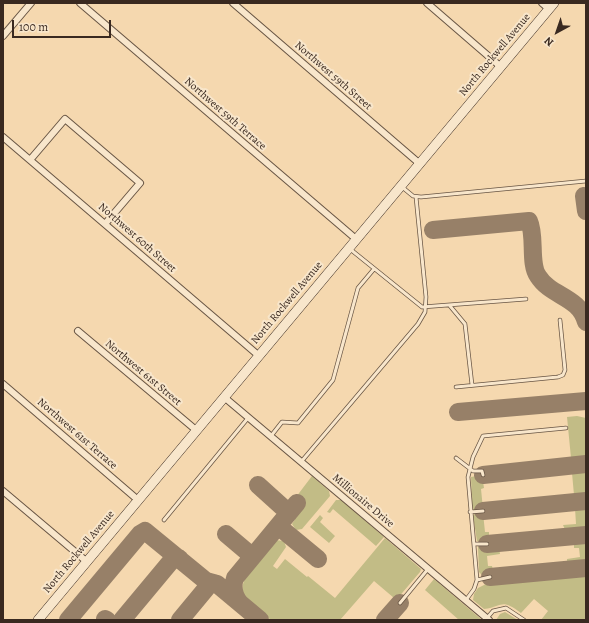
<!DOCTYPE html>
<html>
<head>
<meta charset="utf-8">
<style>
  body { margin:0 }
  #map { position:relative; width:589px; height:623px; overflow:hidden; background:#f5d8af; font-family:Alegreya,serif }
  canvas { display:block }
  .frame { position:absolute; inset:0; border:4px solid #392920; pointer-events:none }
  .north { position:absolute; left:537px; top:12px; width:40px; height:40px; -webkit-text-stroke:3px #f8e6cb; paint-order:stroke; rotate:220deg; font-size:11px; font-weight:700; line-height:16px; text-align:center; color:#392920 }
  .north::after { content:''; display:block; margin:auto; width:14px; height:18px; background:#392920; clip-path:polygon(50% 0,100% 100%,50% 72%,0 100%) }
  .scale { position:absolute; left:12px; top:20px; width:99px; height:18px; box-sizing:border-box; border:2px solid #392920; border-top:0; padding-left:5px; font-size:12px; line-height:14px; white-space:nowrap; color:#392920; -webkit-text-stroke:3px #f8e6cb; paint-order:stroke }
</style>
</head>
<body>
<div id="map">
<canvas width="589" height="623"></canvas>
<div class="frame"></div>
<div class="north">N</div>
<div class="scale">100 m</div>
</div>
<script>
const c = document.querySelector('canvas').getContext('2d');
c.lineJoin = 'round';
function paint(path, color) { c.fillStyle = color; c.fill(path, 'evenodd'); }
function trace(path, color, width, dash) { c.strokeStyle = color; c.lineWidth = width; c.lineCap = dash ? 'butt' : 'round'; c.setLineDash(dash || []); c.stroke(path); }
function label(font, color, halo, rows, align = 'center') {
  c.font = font + ' Alegreya,serif'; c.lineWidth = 4; c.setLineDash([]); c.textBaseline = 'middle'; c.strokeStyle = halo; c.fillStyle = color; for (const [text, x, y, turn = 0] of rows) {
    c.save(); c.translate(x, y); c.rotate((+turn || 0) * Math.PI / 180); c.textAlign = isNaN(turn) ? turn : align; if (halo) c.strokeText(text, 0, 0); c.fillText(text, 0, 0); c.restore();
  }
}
const green = new Path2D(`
  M577 416 586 418V460L573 461 571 458 567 417Z
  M586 469V497H576L574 495 572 473 574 470Z
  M482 475 484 488 481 489 483 509 472 510 471 477Z
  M312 476 329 491 330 496 302 529 296 530 292 524 302 508 293 501Z
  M336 500H341L384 537 376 546 333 509 330 513 327 512Z
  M586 506V531L566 532 563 525 576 524 575 508Z
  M475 513H483L485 532H489V537L485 541H477L473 516Z
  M320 515 323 518 320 522 335 536 329 543 310 527Z
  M385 538 421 569 420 572 397 599 394 598 374 581 340 620H271C262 613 249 604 244 595 235 580 266 552 275 540L284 541 286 547 273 566 277 569 285 559 307 577 308 576 335 598Z
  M586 538V565L570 566 567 564V559L580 557 579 548H574V542L577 539Z
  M479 545H486L487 548 497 547 499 549 500 554 487 556 488 566H492L493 570 489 574 482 575 479 572 478 547Z
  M586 572V620H541L548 611 534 599 521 613C501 598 504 606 484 609L473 600 474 594 478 588 494 580Z
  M434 579 482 620H459L425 590Z
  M505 612 518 620H496L500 614Z`);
const taxiway = new Path2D(`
  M584 196 586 211
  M433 230 529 221C536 236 529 264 538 276 551 297 579 296 586 322
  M458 412 586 401
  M483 475 586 464
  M258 485 289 513
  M483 511 586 501
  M278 526 318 559
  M226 534 252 556
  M487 544 586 535
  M490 577 586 568
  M240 603C234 596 232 587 235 578L297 503
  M105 619 107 620
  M68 620 140 534 145 531 206 581 217 584 260 620
  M122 620 172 560 179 558
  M180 620 209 585 214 583
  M385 620 400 603`);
const lane = new Path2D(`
  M402 187 413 196 421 197 586 181
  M350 249 422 307 526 299
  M450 306 465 324 472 385
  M456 387 558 377 563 375 565 370 560 320
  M271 436 282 422 298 423 333 380 358 288 374 269
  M456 458 473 471H482L483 475
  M301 462 418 324 425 312 426 297 416 197
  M470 512 483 511
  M164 520 248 418
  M475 544H487
  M477 580 490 577
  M466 600 474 589 477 580 468 477 473 457 483 436 566 428
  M400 603 428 569
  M487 618 493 611 506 608 524 620`);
const street = new Path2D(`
  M80 3 356 239
  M233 3 420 164
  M427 3 501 67
  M542 3 549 9
  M3 36 31 3
  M3 137 258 355
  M30 160 65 119 140 183 105 224
  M78 331 196 430
  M3 384 138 500
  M224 397 489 620
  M3 491 86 561`);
const secondary = new Path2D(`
  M38 620 554 3`);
const streetNames = [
  ["North Rockwell Avenue",495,55,-50],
  ["Northwest 59th Street",333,76,41],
  ["Northwest 59th Terrace",225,114,41],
  ["Northwest 60th Street",137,238,41],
  ["North Rockwell Avenue",287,303,-50],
  ["Northwest 61st Street",143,373,40],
  ["Northwest 61st Terrace",77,434,41],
  ["Millionaire Drive",363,501,40],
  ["North Rockwell Avenue",79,552,-50]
];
paint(green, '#c2bc86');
trace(taxiway, '#978068', 18);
trace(lane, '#685544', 4.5);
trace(street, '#685544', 8);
trace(secondary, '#392920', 10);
trace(lane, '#f8e6cb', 3);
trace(street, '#f8e6cb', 6);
trace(secondary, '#f8e6cb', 9);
label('11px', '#392920', '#f8e6cb', streetNames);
</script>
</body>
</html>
